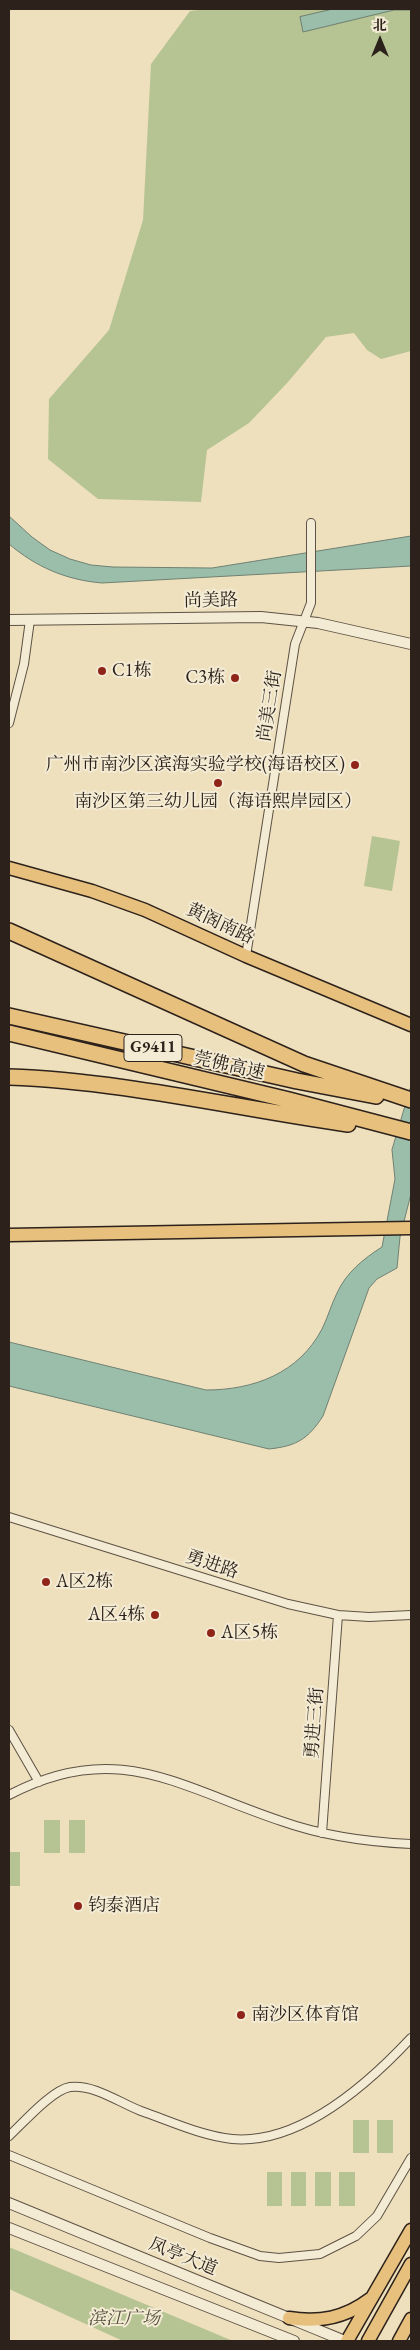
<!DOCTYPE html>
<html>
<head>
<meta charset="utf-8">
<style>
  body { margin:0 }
  #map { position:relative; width:420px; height:2350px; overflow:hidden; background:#eee0bd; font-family:"EB Garamond","Noto Serif SC",serif }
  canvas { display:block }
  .frame { position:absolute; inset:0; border:10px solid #2d221b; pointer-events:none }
  .north { position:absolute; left:355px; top:15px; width:50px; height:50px; -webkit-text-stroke:4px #f4ebd4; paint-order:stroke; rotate:0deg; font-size:14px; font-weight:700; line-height:20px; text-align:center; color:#2d221b }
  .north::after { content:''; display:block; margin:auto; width:18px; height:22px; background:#2d221b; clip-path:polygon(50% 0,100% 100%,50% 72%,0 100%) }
</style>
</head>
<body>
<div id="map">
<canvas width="420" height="2350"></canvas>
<div class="frame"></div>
<div class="north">北</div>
</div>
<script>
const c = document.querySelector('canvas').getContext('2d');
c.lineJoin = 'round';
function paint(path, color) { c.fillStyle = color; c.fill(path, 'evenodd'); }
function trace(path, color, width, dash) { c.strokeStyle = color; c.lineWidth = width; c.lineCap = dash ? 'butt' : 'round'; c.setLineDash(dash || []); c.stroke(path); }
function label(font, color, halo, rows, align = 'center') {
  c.font = font + ' "EB Garamond","Noto Serif SC",serif'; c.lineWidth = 4; c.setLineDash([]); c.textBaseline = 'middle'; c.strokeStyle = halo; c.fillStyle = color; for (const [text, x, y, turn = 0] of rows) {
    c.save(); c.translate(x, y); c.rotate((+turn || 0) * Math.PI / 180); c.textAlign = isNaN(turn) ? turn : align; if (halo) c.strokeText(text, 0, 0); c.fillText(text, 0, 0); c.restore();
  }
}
const green = new Path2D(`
  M208 9H411V351L381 359 367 350 354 333 326 337 288 382 249 423 207 450 201 502 98 499 48 459 49 399 109 330 143 220 151 64 190 11Z
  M372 836 400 841 392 891 364 886Z
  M44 1820H60V1853H44Z
  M69 1820H85V1853H69Z
  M9 1852H20V1886H9Z
  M353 2120H369V2153H353Z
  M377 2120H393V2153H377Z
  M267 2172H282V2206H267Z
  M291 2172H306V2206H291Z
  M315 2172H331V2206H315Z
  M339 2172H355V2206H339Z
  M9 2247 233 2341H123L9 2289Z`);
const water = new Path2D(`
  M333 9H411V10H394L303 32 300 17Z
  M9 516 32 537 50 550 70 559 91 565 113 567 212 568 411 536V566L102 583C66 580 36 567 9 544Z
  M411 1086V1194L400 1237 397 1268 377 1279 369 1288 323 1416C308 1439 297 1446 269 1449L9 1386V1342L206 1390C254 1390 299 1373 322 1329 328 1317 331 1305 337 1293 346 1273 363 1259 382 1247L395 1179 392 1150Z`);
const minor = new Path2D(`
  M9 723 24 664 30 620
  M246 956 295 644 311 603V523
  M9 1517 288 1604 338 1615 369 1617 411 1615
  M9 1730 39 1782
  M9 1795C117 1738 179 1787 281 1821 323 1836 367 1842 411 1844
  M322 1833 338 1615
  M9 2136C23 2123 52 2090 70 2087 94 2084 120 2103 141 2111 170 2121 202 2136 232 2139 300 2145 368 2084 411 2038
  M9 2155 210 2238 260 2256 279 2258 320 2254 356 2236 377 2216 411 2158`);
const tertiary = new Path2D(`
  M9 620 261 617 318 623 411 644
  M9 2203 345 2341
  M9 2228 294 2341`);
const primary = new Path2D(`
  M9 868 92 891 145 910 246 956 411 1025
  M9 1235 411 1228
  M289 2318C319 2323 345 2318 370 2299
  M347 2341 411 2230
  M368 2341 411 2264
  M399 2341 411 2319`);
const motorway = new Path2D(`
  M9 931 304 1064 411 1100
  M9 1016 297 1081 376 1096
  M9 1033 289 1100 411 1132
  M9 1077C122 1081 235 1108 348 1124`);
const markers = [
  [102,671,5,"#8f2418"],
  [235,678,5,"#8f2418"],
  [355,765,5,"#8f2418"],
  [218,783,5,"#8f2418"],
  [46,1582,5,"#8f2418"],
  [155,1615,5,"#8f2418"],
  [211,1633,5,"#8f2418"],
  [78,1906,5,"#8f2418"],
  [241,2015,5,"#8f2418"]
];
const shields = [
  [153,1048,58]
];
const shieldNames = [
  ["G9411",153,1048]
];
const streetNames = [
  ["尚美路",211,601,-1],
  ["尚美三街",270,706,-81],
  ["黄阁南路",220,924,25],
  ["莞佛高速",229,1066,13],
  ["勇进路",212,1565,18],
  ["勇进三街",315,1723,-86],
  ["凤亭大道",183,2257,22]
];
const poiNames = [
  ["C1栋",112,671],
  ["C3栋",225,678,"right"],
  ["广州市南沙区滨海实验学校(海语校区)",345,765,"right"],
  ["南沙区第三幼儿园（海语熙岸园区）",218,802,"center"],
  ["A区2栋",56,1582],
  ["A区4栋",145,1615,"right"],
  ["A区5栋",221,1633],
  ["钧泰酒店",88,1906],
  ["南沙区体育馆",251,2015]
];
const parkNames = [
  ["滨江广场",124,2319]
];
paint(green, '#b6c393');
paint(water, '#9bbeab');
trace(water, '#6f8071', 1);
trace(minor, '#5d5244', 10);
trace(tertiary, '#5d5244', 12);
trace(primary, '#2d221b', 15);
trace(motorway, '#2d221b', 18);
trace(minor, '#f4ebd4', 8);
trace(tertiary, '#f4ebd4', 10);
trace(primary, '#e7c07e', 12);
trace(motorway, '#e7c07e', 15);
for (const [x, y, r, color] of markers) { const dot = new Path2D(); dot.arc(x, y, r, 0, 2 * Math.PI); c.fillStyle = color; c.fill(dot); trace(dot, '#f4ebd4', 2); }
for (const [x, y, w] of shields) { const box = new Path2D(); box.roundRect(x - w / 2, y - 13.5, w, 27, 4); c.fillStyle = '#f4ebd4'; c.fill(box); trace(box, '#2d221b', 1); }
label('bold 16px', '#2d221b', null, shieldNames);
label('18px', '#2d221b', '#f4ebd4', streetNames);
label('18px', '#2d221b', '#f4ebd4', poiNames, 'left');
label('italic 18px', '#56523f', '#f4ebd4', parkNames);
</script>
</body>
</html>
